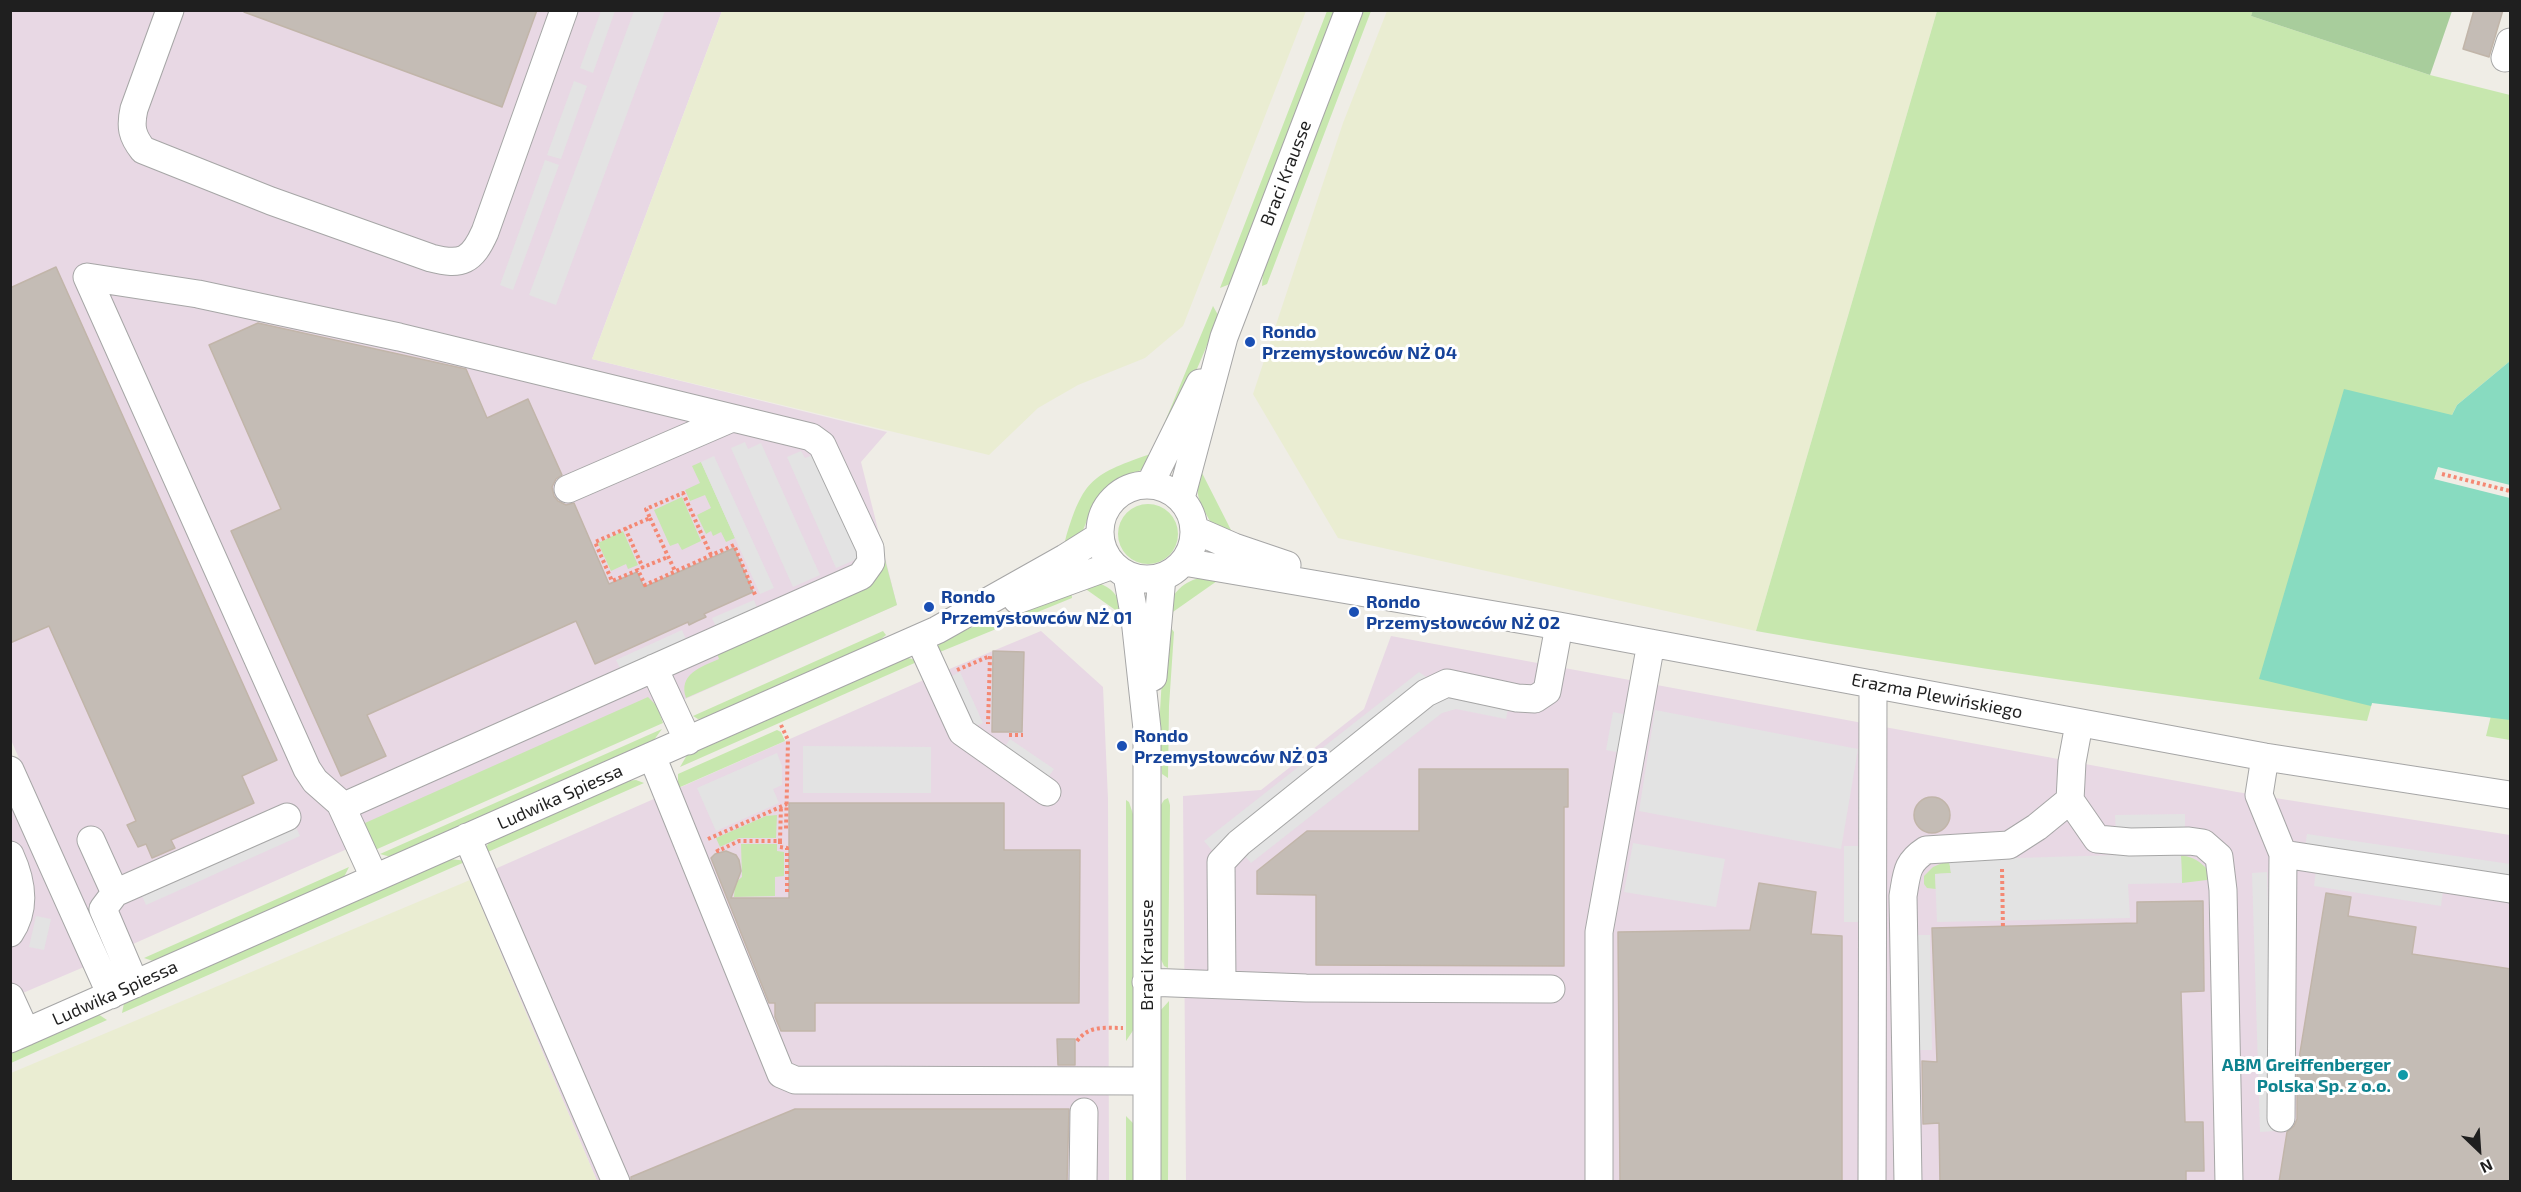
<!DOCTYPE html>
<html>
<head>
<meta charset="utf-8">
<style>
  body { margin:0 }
  #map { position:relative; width:2521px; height:1192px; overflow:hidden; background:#efede6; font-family:"Exo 2",sans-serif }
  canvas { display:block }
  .frame { position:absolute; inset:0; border:12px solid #1f1f1f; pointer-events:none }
  .north { position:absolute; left:2449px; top:1120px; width:60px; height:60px; -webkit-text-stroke:4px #fff; paint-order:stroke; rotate:155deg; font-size:16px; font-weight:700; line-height:24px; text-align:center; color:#1f1f1f }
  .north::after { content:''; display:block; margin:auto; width:21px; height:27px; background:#1f1f1f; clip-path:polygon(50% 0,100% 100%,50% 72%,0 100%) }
</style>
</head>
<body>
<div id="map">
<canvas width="2521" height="1192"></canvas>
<div class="frame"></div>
<div class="north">N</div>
</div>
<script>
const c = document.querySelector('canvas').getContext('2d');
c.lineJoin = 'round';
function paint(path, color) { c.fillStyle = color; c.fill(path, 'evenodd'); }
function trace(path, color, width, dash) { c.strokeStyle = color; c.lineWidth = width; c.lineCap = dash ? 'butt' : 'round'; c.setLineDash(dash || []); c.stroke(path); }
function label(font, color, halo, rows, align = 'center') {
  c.font = font + ' "Exo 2",sans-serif'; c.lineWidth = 6; c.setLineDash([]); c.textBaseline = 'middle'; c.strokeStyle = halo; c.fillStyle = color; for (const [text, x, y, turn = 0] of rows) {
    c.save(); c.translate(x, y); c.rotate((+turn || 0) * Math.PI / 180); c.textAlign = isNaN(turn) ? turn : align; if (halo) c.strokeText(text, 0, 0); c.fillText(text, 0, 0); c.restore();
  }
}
const industrial = new Path2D(`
  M10 11H722L592 359 887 432 861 462 897 605 106 956 11 740Z
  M1041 631 1103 687 1108 799 1109 1181H597L470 880 935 675Z
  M1391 636 2237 792 2510 835V1181H1186L1183 796 1261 790 1364 709Z
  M10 801 84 967 11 998H10Z`);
const farmland = new Path2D(`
  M722 11V10L1306 11 1183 326 1145 358 1078 385 1038 408 989 455 592 359Z
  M1387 11H1937L1756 631 1338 538 1253 394 1343 123Z
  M470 880 597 1181H11V1073Z`);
const grass = new Path2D(`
  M1327 11H1337L1230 284 1220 288Z
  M1361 11H1371L1267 284 1262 286 1263 271Z
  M1937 11H2253L2251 16 2430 75 2510 95V361L2457 405 2452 415 2367 721C2163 695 1959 667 1756 631Z
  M1213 306 1218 315C1203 360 1183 400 1161 441L1159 436Z
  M1153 453 1146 468 1113 482 1104 489 1095 501 1081 535 1068 549 1065 541C1083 478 1093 474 1153 453Z
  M701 462 735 538 726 542 721 532 713 536 711 531 706 534 697 515 711 508 705 495 690 501 685 490 700 483 692 466Z
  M1200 469 1232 532 1212 525C1199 500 1194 497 1200 469Z
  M682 497 701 541 682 550 678 543 670 546 654 510Z
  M1118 534a30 30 0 1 1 60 0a30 30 0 1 1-60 0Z
  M623 531 638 565 628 569 626 564 611 571 598 543Z
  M883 552 897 605 686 698C678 674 701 667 719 659L717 653Z
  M1219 575 1217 581 1170 614 1169 602C1182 581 1195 577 1219 575Z
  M1096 582C1113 588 1120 596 1121 614L1087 590 1085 584Z
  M1071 587 1072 598 935 654 939 644 951 636Z
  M1165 627 1171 628 1174 632 1169 706 1168 778 1162 774 1159 728Z
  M883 631 886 635 875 644 708 718 698 719 693 716Z
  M2510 639V740L2486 736Z
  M905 657 919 661 680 767 687 755Z
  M648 697 657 706 663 723 375 850 365 832V823Z
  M662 729 651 744 391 857 380 854Z
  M777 730 781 732 785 741 678 788V774Z
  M636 780 644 783 481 855 490 841 625 781Z
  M1168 798 1170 805 1168 968 1164 966 1159 955V808L1164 800Z
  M1126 800 1129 802 1136 823V1026L1126 1041Z
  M777 815 776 838H739L720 847 716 838 766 816Z
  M741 844H777V851L784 852V876L775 877V896L734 897 735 883 742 877Z
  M2181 856C2191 855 2201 862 2208 870L2207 880 2182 883Z
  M450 859 467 861 122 1013 124 1003Z
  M1949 860 1951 873 1935 874 1936 889 1927 888 1924 884V876L1933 867Z
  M349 867 343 879 164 960 153 961 144 958Z
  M1169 1001 1168 1181 1158 1182 1160 1011Z
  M98 1014 107 1020 11 1063 10 1052Z
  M1126 1116 1135 1125 1136 1181 1126 1182Z`);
const forest = new Path2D(`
  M2253 10H2452V11L2430 75 2251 16Z`);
const pitch = new Path2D(`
  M2510 361V485L2438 467 2434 479 2510 498V720L2372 703 2371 706 2259 679 2344 389 2452 415 2457 405Z`);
const parking = new Path2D(`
  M601 11H615L593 73 580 68Z
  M634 11H665L556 305 529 295Z
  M574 81 587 86 561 159 547 155Z
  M545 160 559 165 513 290 500 285Z
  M745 442 748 449 761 443 820 575 793 587 731 448Z
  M801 451 805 458 818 453 864 556 836 568 787 457Z
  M714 456 774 588 760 594 701 462Z
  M754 600 759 613 718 631 712 618Z
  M682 630 688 644 623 674 616 660Z
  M960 672 983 723 969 729 946 679Z
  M1419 672 1453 695 1509 704 1506 719 1456 709 1442 713 1251 863 1231 840 1215 854 1204 841Z
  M1655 710 1858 749 1841 849 1639 811Z
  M1613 712 1628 715 1621 753 1606 750Z
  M1010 739 1054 769 1044 783 1001 752Z
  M803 746 931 747V793H803Z
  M777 753 782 766V785L773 789 779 803 716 831 697 788Z
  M2185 814V829L2181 856 2182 883 2128 884 2130 918 1937 922 1935 874 1951 873 1949 860 2117 855 2115 815Z
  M293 820 300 836 146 905 139 889Z
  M2307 834 2510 864V878L2446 868 2441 906 2314 886 2316 870 2302 867Z
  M1633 843 1725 859 1716 907 1624 892Z
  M1844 846H1859V922H1844Z
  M2267 872 2275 1131 2260 1132 2252 873Z
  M36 916 51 919 44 950 29 947Z
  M1915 935H1930L1932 1050H1917Z`);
const building = new Path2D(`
  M245 10H537L502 107 244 12Z
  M2474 10H2503L2489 57 2463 49Z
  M56 267 277 760 242 776 254 803 171 840 175 848 152 858 146 844 138 847 127 825 136 821 49 626 10 643V288Z
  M258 323 466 369 487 418 528 399 562 475 556 479 552 487 554 496 558 501 566 505 574 503 609 584 637 572 644 587 734 548 753 592 704 614 706 617 697 621 689 625 688 622 595 664 576 621 367 715 386 756 341 776 231 531 281 509 209 345Z
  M993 651 1024 652 1022 732H992Z
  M1419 769H1568V807H1564V966L1316 965V895L1257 894V871L1307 831H1419Z
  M1914 815a18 18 0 1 1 36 0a18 18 0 1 1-36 0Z
  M789 803H1004V850H1080L1079 1003H815V1031H781L775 1017V1003H769L711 858 715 854 726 851 736 855 739 860 741 871 731 898H789Z
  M1759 883 1816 892 1811 934 1842 936V1182H1620L1618 932 1750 930Z
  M2326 893 2351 897 2348 916 2416 927 2412 954 2511 969V1182H2279L2287 1132 2294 1126 2297 1119V1071Z
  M2203 901 2204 991 2181 992 2185 1122H2203L2204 1171H2186V1182H1940L1939 1123 1923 1124 1922 1061 1937 1062 1932 928 2137 923V902Z
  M1057 1039H1075V1065H1058Z
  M795 1109H1069L1067 1182H631V1177Z`);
const path = new Path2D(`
  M2442 474 2510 491
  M650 518 675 571
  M625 528 643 568
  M711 555 683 493 646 509 650 518 595 542 612 581 638 570 645 585 734 545 756 597
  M641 568 668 557
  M957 670 990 656 988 724
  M781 725 788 740 786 830
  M1009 735H1023
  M708 839 787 804
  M780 841V847L787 848V894
  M717 849 718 851 739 841H780L781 806
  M2002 869 2003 929
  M1077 1041C1089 1025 1105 1028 1123 1028`);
const minor = new Path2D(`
  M170 10 134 109C130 127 132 136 143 150L271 201 431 258C462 266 472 261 485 232L564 10
  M2505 58 2510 42
  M1150 484 1200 383
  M1100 532a47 47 0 1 1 94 0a47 47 0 1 1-94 0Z
  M568 489 732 418
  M1181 498 1224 337 1349 10
  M1195 530 1234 547 1287 565
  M1184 562 1559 626 2265 757 2510 795
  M1127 575 1135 619 1147 729V1182
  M1017 600 1113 565
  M919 638 962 732 1047 792
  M654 668 688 741
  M1153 677 1162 577
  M2079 724 2072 762 2070 800 2097 839 2130 842 2189 841 2203 843 2219 857 2223 890 2229 1182
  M652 756 781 1074 795 1080 1147 1081
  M2265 757 2259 795 2283 854 2510 889
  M10 770 111 995
  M342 807 861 576 871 562 870 548 822 445 811 437 399 337 198 294 87 277 307 769 315 781 340 803 374 877
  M467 837 616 1182
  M91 840 115 893
  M10 855C22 881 27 908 10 933
  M1146 982 1306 988 1551 989
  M1222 983 1221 862 1239 843 1426 693 1447 683 1517 698 1535 699 1547 691 1559 626
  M135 984 103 909 115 893 287 817
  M10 997 26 1032
  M10 1039 937 630 1065 558 1100 536
  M2281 1118 2283 854
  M1083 1182 1084 1112
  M1599 1182V932L1651 643
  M1872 1182 1873 684
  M1908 1182 1903 896C1907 873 1906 863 1926 850L2009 845 2037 827 2070 800`);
const markers = [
  [1250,342,6,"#1a4fb4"],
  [929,607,6,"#1a4fb4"],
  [1354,612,6,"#1a4fb4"],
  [1122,746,6,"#1a4fb4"],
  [2403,1075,6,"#0f9aa8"]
];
const streetNames = [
  ["Braci Krausse",1286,173,-69],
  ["Erazma Plewińskiego",1937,696,11],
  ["Ludwika Spiessa",560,797,-24],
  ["Braci Krausse",1147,955,-90],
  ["Ludwika Spiessa",115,993,-24]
];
const transitNames = [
  ["Rondo",1262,332],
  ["Przemysłowców NŻ 04",1262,353],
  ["Rondo",941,597],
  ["Przemysłowców NŻ 01",941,618],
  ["Rondo",1366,602],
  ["Przemysłowców NŻ 02",1366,623],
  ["Rondo",1134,736],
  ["Przemysłowców NŻ 03",1134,757]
];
const cultureNames = [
  ["ABM Greiffenberger",2391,1065],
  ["Polska Sp. z o.o.",2391,1086]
];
paint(industrial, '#e8d8e4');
paint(farmland, '#eaedd2');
paint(grass, '#c7e7ae');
paint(forest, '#a8cd9c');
paint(pitch, '#88dbc0');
paint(parking, '#e3e3e3');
paint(building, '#c4bcb5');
trace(building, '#c1b5a9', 1.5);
trace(minor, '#a6a6a6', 29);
trace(path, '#f48873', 4, [3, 3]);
trace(minor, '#fff', 27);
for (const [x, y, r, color] of markers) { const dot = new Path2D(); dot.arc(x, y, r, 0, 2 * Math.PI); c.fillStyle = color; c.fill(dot); trace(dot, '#fff', 2); }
label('18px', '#1f1f1f', '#fff', streetNames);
label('bold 18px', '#164399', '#fff', transitNames, 'left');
label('bold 18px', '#0d838f', '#fff', cultureNames, 'right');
</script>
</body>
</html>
